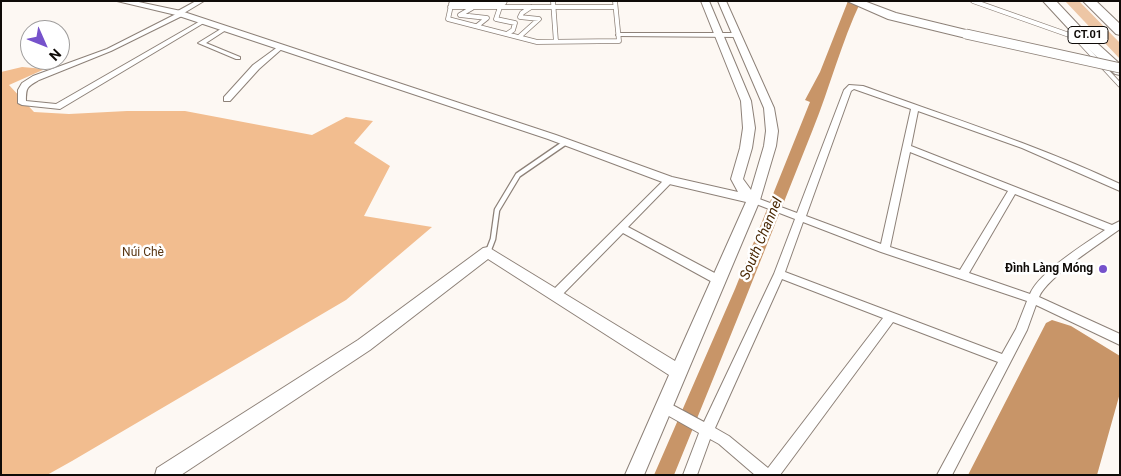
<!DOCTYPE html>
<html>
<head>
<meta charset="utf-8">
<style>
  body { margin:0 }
  #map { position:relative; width:1121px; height:476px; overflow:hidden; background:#fdf8f3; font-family:Roboto,sans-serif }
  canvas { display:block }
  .frame { position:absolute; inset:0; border:2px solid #0f0b08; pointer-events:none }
  .north { position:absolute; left:20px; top:20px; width:50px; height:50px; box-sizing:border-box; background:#fff; border:1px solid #9f9d9c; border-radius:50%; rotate:134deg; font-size:14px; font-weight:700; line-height:20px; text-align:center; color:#0f0b08 }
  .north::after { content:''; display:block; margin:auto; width:18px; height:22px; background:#7652cb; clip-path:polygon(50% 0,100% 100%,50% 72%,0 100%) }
</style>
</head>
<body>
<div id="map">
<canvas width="1121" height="476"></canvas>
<div class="frame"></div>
<div class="north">N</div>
</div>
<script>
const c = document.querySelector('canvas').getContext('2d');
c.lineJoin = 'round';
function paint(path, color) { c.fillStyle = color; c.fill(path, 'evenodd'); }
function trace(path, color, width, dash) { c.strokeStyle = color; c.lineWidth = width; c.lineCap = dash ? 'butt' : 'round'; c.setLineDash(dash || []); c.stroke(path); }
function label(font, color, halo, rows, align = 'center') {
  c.font = font + ' Roboto,sans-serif'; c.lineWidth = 5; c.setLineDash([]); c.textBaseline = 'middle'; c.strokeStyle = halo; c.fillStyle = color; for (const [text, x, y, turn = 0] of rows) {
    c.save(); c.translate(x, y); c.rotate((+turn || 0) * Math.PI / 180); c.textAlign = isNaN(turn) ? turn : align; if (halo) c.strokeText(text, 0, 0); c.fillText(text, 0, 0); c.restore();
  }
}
const green = new Path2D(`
  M1065 1H1079L1120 43V59Z`);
const forest = new Path2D(`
  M22 67 45 69 9 85 34 112 69 114 127 111H185L312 135 346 117 373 121 354 143 390 166 364 216 432 227 346 300 72 461 47 475H1V72Z`);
const water = new Path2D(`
  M848 1H861C841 43 830 87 813 129 767 245 721 360 674 475H654L735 289 810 102 805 100 820 72Z
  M1052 320 1071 326 1120 356V393L1097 475H968L1046 323Z`);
const laneFar1 = new Path2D(`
  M452 1 448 19 537 42 619 41 615 1
  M553 1 556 42
  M973 1 1072 36 1080 42 1120 85
  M451 4 504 3 505 1
  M450 7H614
  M500 7 496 19 515 23 513 30 507 34
  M472 8 460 15 487 18 477 26
  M519 37 539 19 520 17 522 13 531 7`);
const lane = new Path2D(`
  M488 252 493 239 497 210 518 175 566 142`);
const street = new Path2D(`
  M196 1H204L184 13V15L111 51 39 80C27 87 26 87 26 101L56 104 202 20 207 21 60 109 22 105 18 103V90L22 83 33 76 107 49 176 14V12Z
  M224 27 229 28 206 43 240 57V59H236L198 43Z
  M619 33H737L740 35 737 37 617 36 616 35Z
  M279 46 284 47 259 69 230 101H224V97L253 65Z
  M849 85 863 86C949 117 1037 145 1120 184V191L1022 148 918 111 911 146 1112 225 1120 221V229C1101 243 1047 277 1039 297L1120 334V345L1036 305 1027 330 952 475H937L998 362 893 322 780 475H755L719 444 710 439 697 475H683L699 433 660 411 659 407 660 403 665 401 704 422 774 274 795 219 751 202 749 200 754 197 797 213 844 90ZM854 89 911 109 881 244 806 216 851 91ZM910 152 1008 191 960 270 890 247ZM1015 194 1105 230C1085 244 1039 272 1030 294L969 273ZM803 222 881 252 1027 301 1016 329 1002 354 785 272ZM782 279 883 318 768 468 729 436 715 428Z
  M669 177 674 180 672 182 628 227 724 278 725 281 724 284H716L623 233 559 298H551L550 295 551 292 666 178Z`);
const secondary = new Path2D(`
  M117 1H134L181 11 556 135 672 177 738 192 731 179 740 148 743 128 741 101 701 1H709L751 101 755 128 752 148 743 179 751 190 764 146 766 131 764 108 718 1H726L774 108 778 131 776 146 760 200 644 475H625L669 375 488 259 370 350 181 475H155L157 468 358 340 483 248 488 247 675 361 746 202 665 183 548 139 176 15Z`);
const highway = new Path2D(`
  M847 1H864L896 13 970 31 972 34 966 38 888 19Z
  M1043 1H1056L1087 34 1120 64V75L1115 74 1079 40Z
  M1083 1H1096L1120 24V35L1116 34Z`);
const secondaryBridge = new Path2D(`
  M966 34 1120 68`);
const markers = [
  [1103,269,5,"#7652cb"]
];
const shields = [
  [1088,35,40]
];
const shieldNames = [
  ["CT.01",1088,35]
];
const parkNames = [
  ["Núi Chè",143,253]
];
const poiNames = [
  ["Đình Làng Móng",1093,269]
];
const waterNames = [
  ["South Channel",762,239,-67]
];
paint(green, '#edc6a5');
paint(forest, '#f2bd8f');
paint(water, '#c89568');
trace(laneFar1, '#8d8178', 5.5);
trace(lane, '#8d8178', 7);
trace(street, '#8d8178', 2);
trace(secondary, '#8d8178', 2);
trace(highway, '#8d8178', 2);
trace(laneFar1, '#fff', 4);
trace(lane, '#fff', 4.5);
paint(street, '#fff');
paint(secondary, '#fff');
paint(highway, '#fff');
trace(secondaryBridge, '#8d8178', 11, []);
trace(secondaryBridge, '#fff', 9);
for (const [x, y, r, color] of markers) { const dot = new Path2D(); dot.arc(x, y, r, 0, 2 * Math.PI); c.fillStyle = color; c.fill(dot); trace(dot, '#fff', 2); }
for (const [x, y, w] of shields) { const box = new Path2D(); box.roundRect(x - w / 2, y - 8.5, w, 17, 4); c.fillStyle = '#fff'; c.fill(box); trace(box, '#0f0b08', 1); }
label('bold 11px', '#0f0b08', null, shieldNames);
label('12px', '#593613', '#fff', parkNames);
label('bold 12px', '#0f0b08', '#fff', poiNames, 'right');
label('italic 14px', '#482601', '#fff', waterNames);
</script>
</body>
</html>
